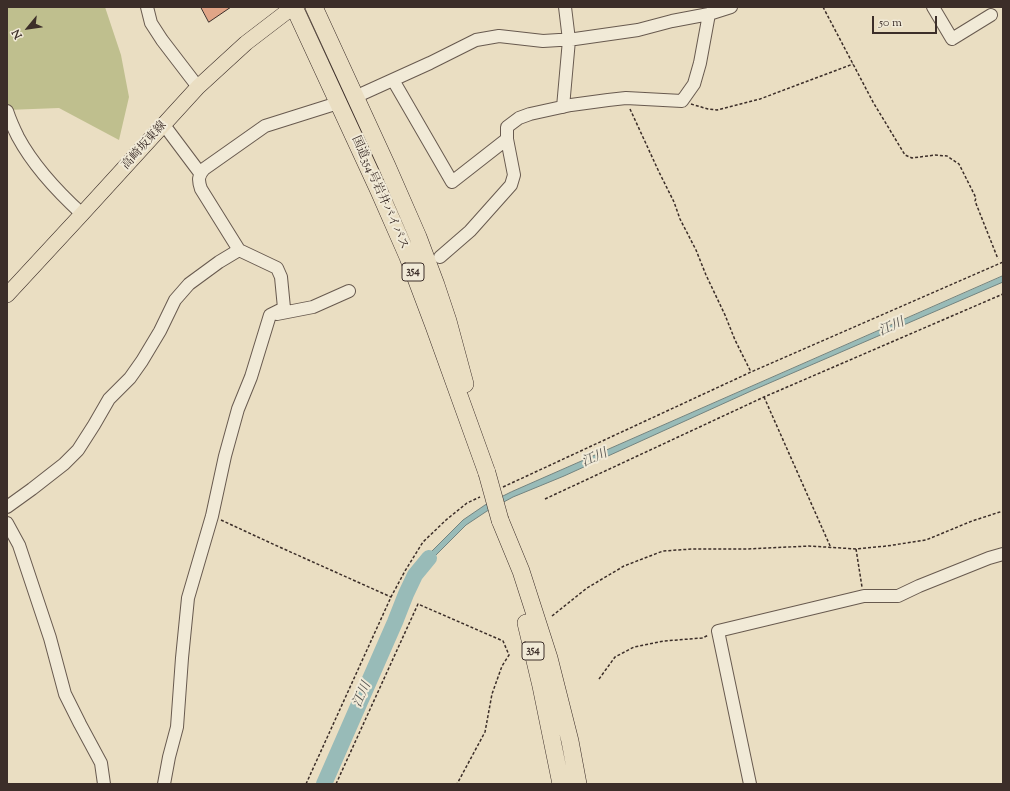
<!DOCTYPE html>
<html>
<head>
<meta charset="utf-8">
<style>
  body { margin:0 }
  #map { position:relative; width:1010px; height:791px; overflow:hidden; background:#eadec2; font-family:"Sorts Mill Goudy",serif }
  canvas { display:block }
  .frame { position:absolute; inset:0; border:8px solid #3c2e29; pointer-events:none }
  .north { position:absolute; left:8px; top:8px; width:40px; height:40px; -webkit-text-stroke:3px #f1ead7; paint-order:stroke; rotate:241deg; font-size:11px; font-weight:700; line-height:16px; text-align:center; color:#3c2e29 }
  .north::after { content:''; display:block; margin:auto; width:14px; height:18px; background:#3c2e29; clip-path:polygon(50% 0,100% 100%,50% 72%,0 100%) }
  .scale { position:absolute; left:872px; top:16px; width:65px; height:18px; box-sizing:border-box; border:2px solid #3c2e29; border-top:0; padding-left:5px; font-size:12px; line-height:14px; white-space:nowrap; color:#3c2e29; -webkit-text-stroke:3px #f1ead7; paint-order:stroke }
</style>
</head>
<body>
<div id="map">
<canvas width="1010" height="791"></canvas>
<div class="frame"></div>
<div class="north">N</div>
<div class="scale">50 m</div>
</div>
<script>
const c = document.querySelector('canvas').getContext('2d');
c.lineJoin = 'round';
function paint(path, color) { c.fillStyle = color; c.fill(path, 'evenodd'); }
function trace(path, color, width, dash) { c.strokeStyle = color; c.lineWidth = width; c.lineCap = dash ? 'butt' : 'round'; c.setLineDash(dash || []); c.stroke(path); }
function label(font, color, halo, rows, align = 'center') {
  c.font = font + ' "Sorts Mill Goudy","Noto Serif JP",serif'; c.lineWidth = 4; c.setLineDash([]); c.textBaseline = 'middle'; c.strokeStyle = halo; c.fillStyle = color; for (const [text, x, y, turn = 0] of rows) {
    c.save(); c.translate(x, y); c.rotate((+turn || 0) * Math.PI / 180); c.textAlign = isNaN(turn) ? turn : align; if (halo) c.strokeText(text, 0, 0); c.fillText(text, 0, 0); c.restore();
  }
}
const green = new Path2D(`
  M7 7H105L121 55 129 97 119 140 59 108 7 110Z`);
const water = new Path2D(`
  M1003 276V282L751 391 564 476 513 497 487 511 466 525 433 558 418 577 414 572 429 554 463 520 485 505 511 492Z`);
const river = new Path2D(`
  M324 784 395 622 406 594 415 575 429 558`);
const building = new Path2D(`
  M201 7H231L209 22Z`);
const path = new Path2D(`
  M823 7 873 102 905 155 912 158 935 155 947 156 959 164 976 198 975 201 998 259
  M691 104 708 109 717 110 760 99 853 64
  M630 109 659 172 674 202 680 219 696 250 706 275 725 315 735 340 751 372
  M764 397 831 548
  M503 487 751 372 1003 262
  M545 499 764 397 1003 294
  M221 520 275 545 391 597
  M856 549 862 587
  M552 616 587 588 624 566 663 551 692 549H748L809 546 856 549 887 546 926 540 972 521 1003 511
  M599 679 615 657 634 647 664 641 702 638 709 635
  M306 784 391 597 405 571 423 542 446 520 467 503 480 497
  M336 784 418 604 503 641 509 655 502 666 492 694 485 732 457 784`);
const minor = new Path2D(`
  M147 7 151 23 162 40 198 87
  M933 7 952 39 991 15
  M393 80 452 182 507 139
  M355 97 430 63 476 40 499 36 543 41 575 39 638 30 672 21 709 14 731 7
  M563 107 569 40 565 7
  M7 111C10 120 14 129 18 137 33 165 59 193 82 214
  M164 125 200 173
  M440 257 470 231 511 185 514 175 507 139V127L519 118 530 114 571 105 608 100 626 98 682 101 694 84 700 63 709 14
  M277 314 313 307 349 291
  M7 507 32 489 64 464 78 450 94 425 109 399 130 378 142 361 160 331 175 300 189 284 219 262 239 250
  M7 523 19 545 50 638 65 694 80 724 101 763 104 784
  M164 784 169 757 177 727 182 658 188 598 212 516 225 456 238 409 251 377 270 315 284 308 281 277 277 268 239 250 201 189C198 180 198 176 204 169L265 126 338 103
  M750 784 718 631 864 596H898L919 586 989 558 1003 554`);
const major = new Path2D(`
  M7 295 82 214 198 87 246 43 293 7`);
const highway = new Path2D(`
  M294 7 379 191 408 257 434 326 487 473
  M314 7 387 166 418 237 436 285 448 321 465 384
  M500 520 521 571 549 658 570 741 578 784
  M526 623 541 686 561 784`);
const highwayBridge = new Path2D(`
  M487 473 500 520`);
const shields = [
  [413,272,22],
  [533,651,22]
];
const shieldNames = [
  ["354",413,272],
  ["354",533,651]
];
const streetNames = [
  ["高崎坂東線",145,146,-48],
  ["国道354号岩井バイパス",379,193,66]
];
const waterNames = [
  ["江川",892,328,-24],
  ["江川",595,459,-24],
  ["江川",363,695,-66]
];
paint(green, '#bfbf8e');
paint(water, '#98bbb8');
trace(water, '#73837f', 1);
trace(river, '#98bbb8', 16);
paint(building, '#e1a587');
trace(building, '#3c2e29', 1);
trace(minor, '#685a4f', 14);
trace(major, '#3c2e29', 16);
trace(highway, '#3c2e29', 18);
trace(path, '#3c2e29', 1.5, [3, 2]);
trace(minor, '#f1ead7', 12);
trace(major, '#eadec2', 15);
trace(highway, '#eadec2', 17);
trace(highwayBridge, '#3c2e29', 18, []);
trace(highwayBridge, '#eadec2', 17);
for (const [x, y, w] of shields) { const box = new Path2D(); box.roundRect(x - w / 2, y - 9, w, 18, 3); c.fillStyle = '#f1ead7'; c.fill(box); trace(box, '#3c2e29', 1); }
label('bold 11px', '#3c2e29', null, shieldNames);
label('12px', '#3c2e29', '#f1ead7', streetNames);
label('italic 13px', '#53514d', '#f1ead7', waterNames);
</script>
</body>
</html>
